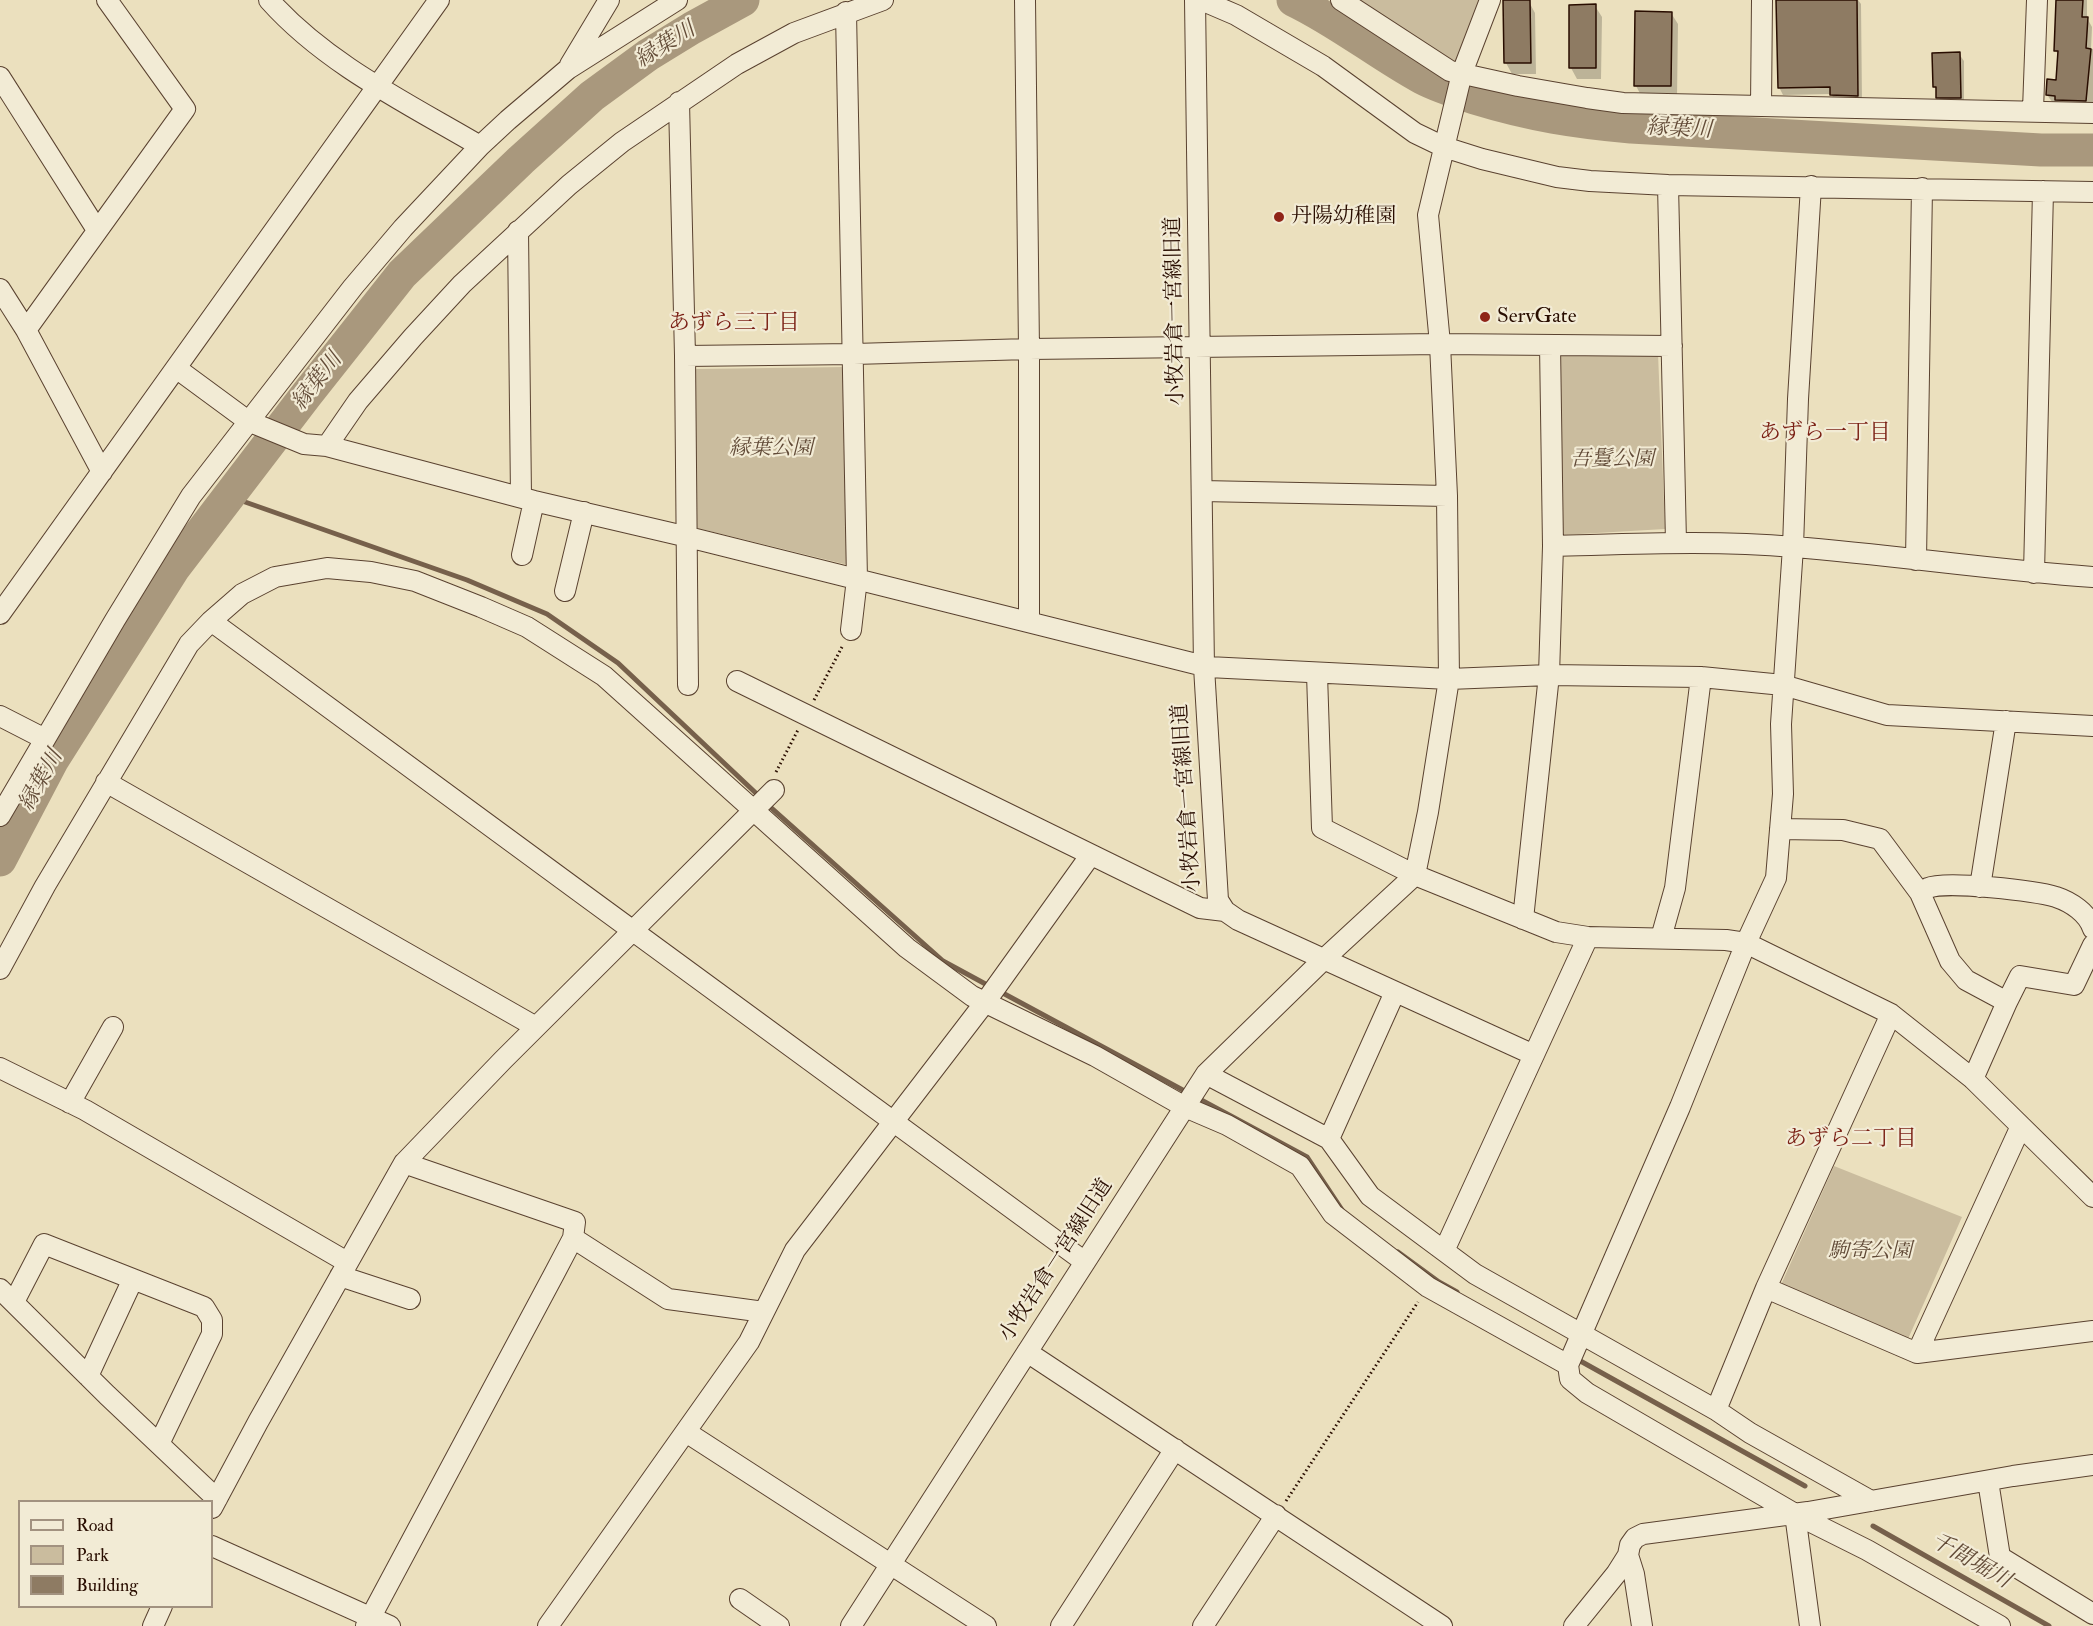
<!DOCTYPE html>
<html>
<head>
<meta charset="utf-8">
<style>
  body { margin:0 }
  #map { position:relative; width:2093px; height:1626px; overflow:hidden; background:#ebe0be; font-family:"IM FELL Double Pica",serif }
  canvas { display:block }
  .legend { position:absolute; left:18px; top:1500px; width:195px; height:108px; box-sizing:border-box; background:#f2ebd5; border:2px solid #a29280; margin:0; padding:8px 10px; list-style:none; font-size:18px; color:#290d00 }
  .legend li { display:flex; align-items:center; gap:12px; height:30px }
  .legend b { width:30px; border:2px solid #a29280 }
</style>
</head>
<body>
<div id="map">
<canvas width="2093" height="1626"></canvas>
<ul class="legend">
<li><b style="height:8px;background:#f2ebd5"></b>Road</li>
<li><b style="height:16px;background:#cabc9e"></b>Park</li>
<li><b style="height:16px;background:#8e7b63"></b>Building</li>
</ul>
</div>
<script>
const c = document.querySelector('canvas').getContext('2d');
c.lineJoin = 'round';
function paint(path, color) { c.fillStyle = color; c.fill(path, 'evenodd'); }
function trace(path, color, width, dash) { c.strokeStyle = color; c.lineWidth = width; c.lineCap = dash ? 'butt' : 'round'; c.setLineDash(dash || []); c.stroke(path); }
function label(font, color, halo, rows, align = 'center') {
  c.font = font + ' "IM FELL Double Pica","Noto Serif JP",serif'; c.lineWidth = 4.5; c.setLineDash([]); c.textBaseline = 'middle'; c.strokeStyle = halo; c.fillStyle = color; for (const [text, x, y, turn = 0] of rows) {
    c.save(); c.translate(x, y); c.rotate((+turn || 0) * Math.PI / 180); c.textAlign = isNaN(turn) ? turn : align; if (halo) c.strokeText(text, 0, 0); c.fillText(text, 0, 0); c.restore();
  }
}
const green = new Path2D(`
  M1355 0H1482L1456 66Z
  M1560 353H1658L1665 529 1562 535Z
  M845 367 848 565 697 528 695 369Z
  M1834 1166 1962 1217 1908 1339 1780 1287Z`);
const shadow = new Path2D(`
  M1778 0H1858L1861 4 1862 103 1836 102 1831 94 1783 95 1779 87Z
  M2058 0H2087V18L2092 27 2091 49H2093V109L2053 103 2047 95 2058 81 2060 57 2055 50Z
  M1505 2H1529L1535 13 1536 74H1512L1506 63Z
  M1595 6 1602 17 1601 79H1577L1571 68Z
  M1671 13 1678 24 1677 97H1642L1636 86Z
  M1959 54 1964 61V105H1942L1935 87Z`);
const stream = new Path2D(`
  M228 496 467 580 547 614 618 663 760 797
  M767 804 943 961 991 987
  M999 991 1307 1157 1342 1210
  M1398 1252 1439 1282 1457 1292
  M1575 1358 1805 1486
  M1873 1526 2049 1626`);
const river = new Path2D(`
  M1293 0C1339 22 1378 54 1422 78 1439 87 1459 93 1478 99 1530 115 1576 122 1631 127L2041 150H2093
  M0 860 52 761 174 568 307 394 402 274 521 160 592 96 648 55 692 28 743 0`);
const building = new Path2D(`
  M1503 0H1530L1531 63H1504Z
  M1776 0H1857L1858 96 1830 95V87L1778 88Z
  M2056 0H2083L2082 17H2088L2086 48 2091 49 2086 101 2055 100V96L2046 95 2047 79 2056 80 2058 51H2054Z
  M1596 4V68H1569V5Z
  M1635 11 1672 12 1671 86H1634Z
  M1960 52 1961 98H1936V87H1933L1932 53Z`);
const path = new Path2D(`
  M814 700 843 645
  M776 772 798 730
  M1286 1501 1418 1302`);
const minor = new Path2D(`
  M269 0C326 64 407 103 480 146
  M1025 0 1029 349V622
  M1195 0 1204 667 1218 900 1225 911 1238 920 1534 1055
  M1201 0 1236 15 1323 66 1415 133 1444 147 1482 159 1557 177 1590 181 1668 185 2093 192
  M1341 0 1450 71 1518 86 1587 98 1623 103 1667 104 2093 113
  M846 12 857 579 851 630
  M570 65 609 0
  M0 77 97 230
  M679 102 685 356 688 685
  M1761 106 1762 0
  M2033 110 2037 0
  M1668 185 1676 542
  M1811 186 1798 399 1793 547 1781 724 1783 794 1776 878 1746 943 1680 1107 1568 1365 1570 1379 1587 1393 1795 1514 1867 1550 2000 1626
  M518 231 521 497
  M0 289 26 330 102 472
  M26 330 185 109 107 0
  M685 356 854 354 1029 349 1440 344 1672 346
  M176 368 248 421 304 444 327 446 534 501 688 537 1208 667 1449 679 1549 675 1701 677 1783 685 1887 715 2093 726
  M327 446 358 401 413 337 462 284 569 185 622 142 737 64 794 33 883 0
  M1202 491 1447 496
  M1553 546C1634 544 1714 540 1794 547 1894 555 1993 570 2093 577
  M522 555 534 501
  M1916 560 1922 188
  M2034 573 2043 191
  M565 591 584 512
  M0 614 439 0
  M211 621C503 834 792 1050 1085 1262
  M1317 674 1322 828 1415 875 1556 932 1588 937 1726 940 1746 943 1891 1014 1973 1079 2093 1197
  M737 681 1200 908 1225 911
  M0 716 45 739
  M106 782 536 1027
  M0 816 115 620 191 496 353 287 403 228 480 146 508 120 568 69 677 0
  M1780 829 1843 830 1880 839 1920 893 1950 961 1966 980 2007 1002 2020 976 2074 985 2093 945
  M1980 887 2006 721
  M1920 893C1922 891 1925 889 1928 888 1945 880 2036 891 2056 897 2071 902 2088 913 2093 929
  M1523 919 1549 675 1553 546 1550 345
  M1661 938 1675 888 1701 677
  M0 969 45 886 189 644 211 621 242 594 275 577 327 568 371 572 415 581 481 607 527 627 604 676 907 948 972 996 1095 1056 1185 1107 1227 1125 1300 1166 1333 1214 1428 1287 1568 1365
  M0 1068 85 1110 347 1262
  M1206 1074 1329 1139 1370 1196 1475 1274 1716 1410 1750 1433 1871 1501
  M1973 1079 2007 1002
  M70 1103 113 1027
  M1329 1139 1395 992
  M573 1238 668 1299 764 1312
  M1444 1251 1588 937
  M340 1276 410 1299
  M1766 1288 1917 1353 2093 1331
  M0 1289 107 1395 217 1499
  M14 1302 44 1244 204 1307 212 1320V1334L159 1444
  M1027 1352 1442 1626
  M1917 1353 2021 1126
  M88 1376 133 1279
  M1716 1410 1766 1288 1891 1014
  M686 1432 986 1626
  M1988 1481 2000 1557 2093 1614
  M212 1508 258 1422 404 1163 503 1060 774 790
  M1795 1514 1810 1626
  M212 1546 390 1626
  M1628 1555 1634 1574 1642 1626
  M740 1599 779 1626
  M153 1626 162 1606
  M366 1626C435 1497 505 1368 573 1238L575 1222 404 1163
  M548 1626 749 1342 795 1250 986 1001 1090 856
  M851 1626 1206 1074 1324 959 1415 875 1428 812 1449 679 1447 496 1440 344 1428 215 1462 73 1490 0
  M1061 1626 1175 1449
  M1203 1626 1276 1515
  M1574 1626 1616 1574 1628 1555 1630 1545 1635 1538 1643 1534 1808 1512 2013 1476 2093 1465`);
const markers = [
  [1279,217,6,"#8f2418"],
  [1485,317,6,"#8f2418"]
];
const poiNames = [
  ["丹陽幼稚園",1291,217],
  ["ServGate",1497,317]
];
const streetNames = [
  ["小牧岩倉一宮線旧道",1176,311,-91],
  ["小牧岩倉一宮線旧道",1188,798,-94],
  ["小牧岩倉一宮線旧道",1057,1261,-57]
];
const parkNames = [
  ["縁葉公園",771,449],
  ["吾鬘公園",1612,460],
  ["駒寄公園",1870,1252]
];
const waterNames = [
  ["縁葉川",666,46,-32],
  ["縁葉川",1679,130,3],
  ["縁葉川",318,382,-52],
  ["縁葉川",42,781,-61],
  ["千間堀川",1970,1562,30]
];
const neighbourhoodNames = [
  ["あずら三丁目",734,324],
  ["あずら一丁目",1825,434],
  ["あずら二丁目",1851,1140]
];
paint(green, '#cabc9e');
paint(shadow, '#0003');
trace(stream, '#76604b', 5);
trace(river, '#a9987d', 33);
paint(building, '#8e7b63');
trace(building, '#290d00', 1.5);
trace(minor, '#5a4230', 22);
trace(path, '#290d00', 3, [1.5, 3]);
trace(minor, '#f2ebd5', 20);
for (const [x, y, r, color] of markers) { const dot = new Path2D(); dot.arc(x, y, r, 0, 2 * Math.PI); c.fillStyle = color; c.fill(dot); trace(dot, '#f2ebd5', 2); }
label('21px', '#290d00', '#f2ebd5', poiNames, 'left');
label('21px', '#290d00', '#f2ebd5', streetNames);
label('italic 21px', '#614a37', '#f2ebd5', parkNames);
label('italic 22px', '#634c38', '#f2ebd5', waterNames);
label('22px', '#7a1f14', '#f2ebd5', neighbourhoodNames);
</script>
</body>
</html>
